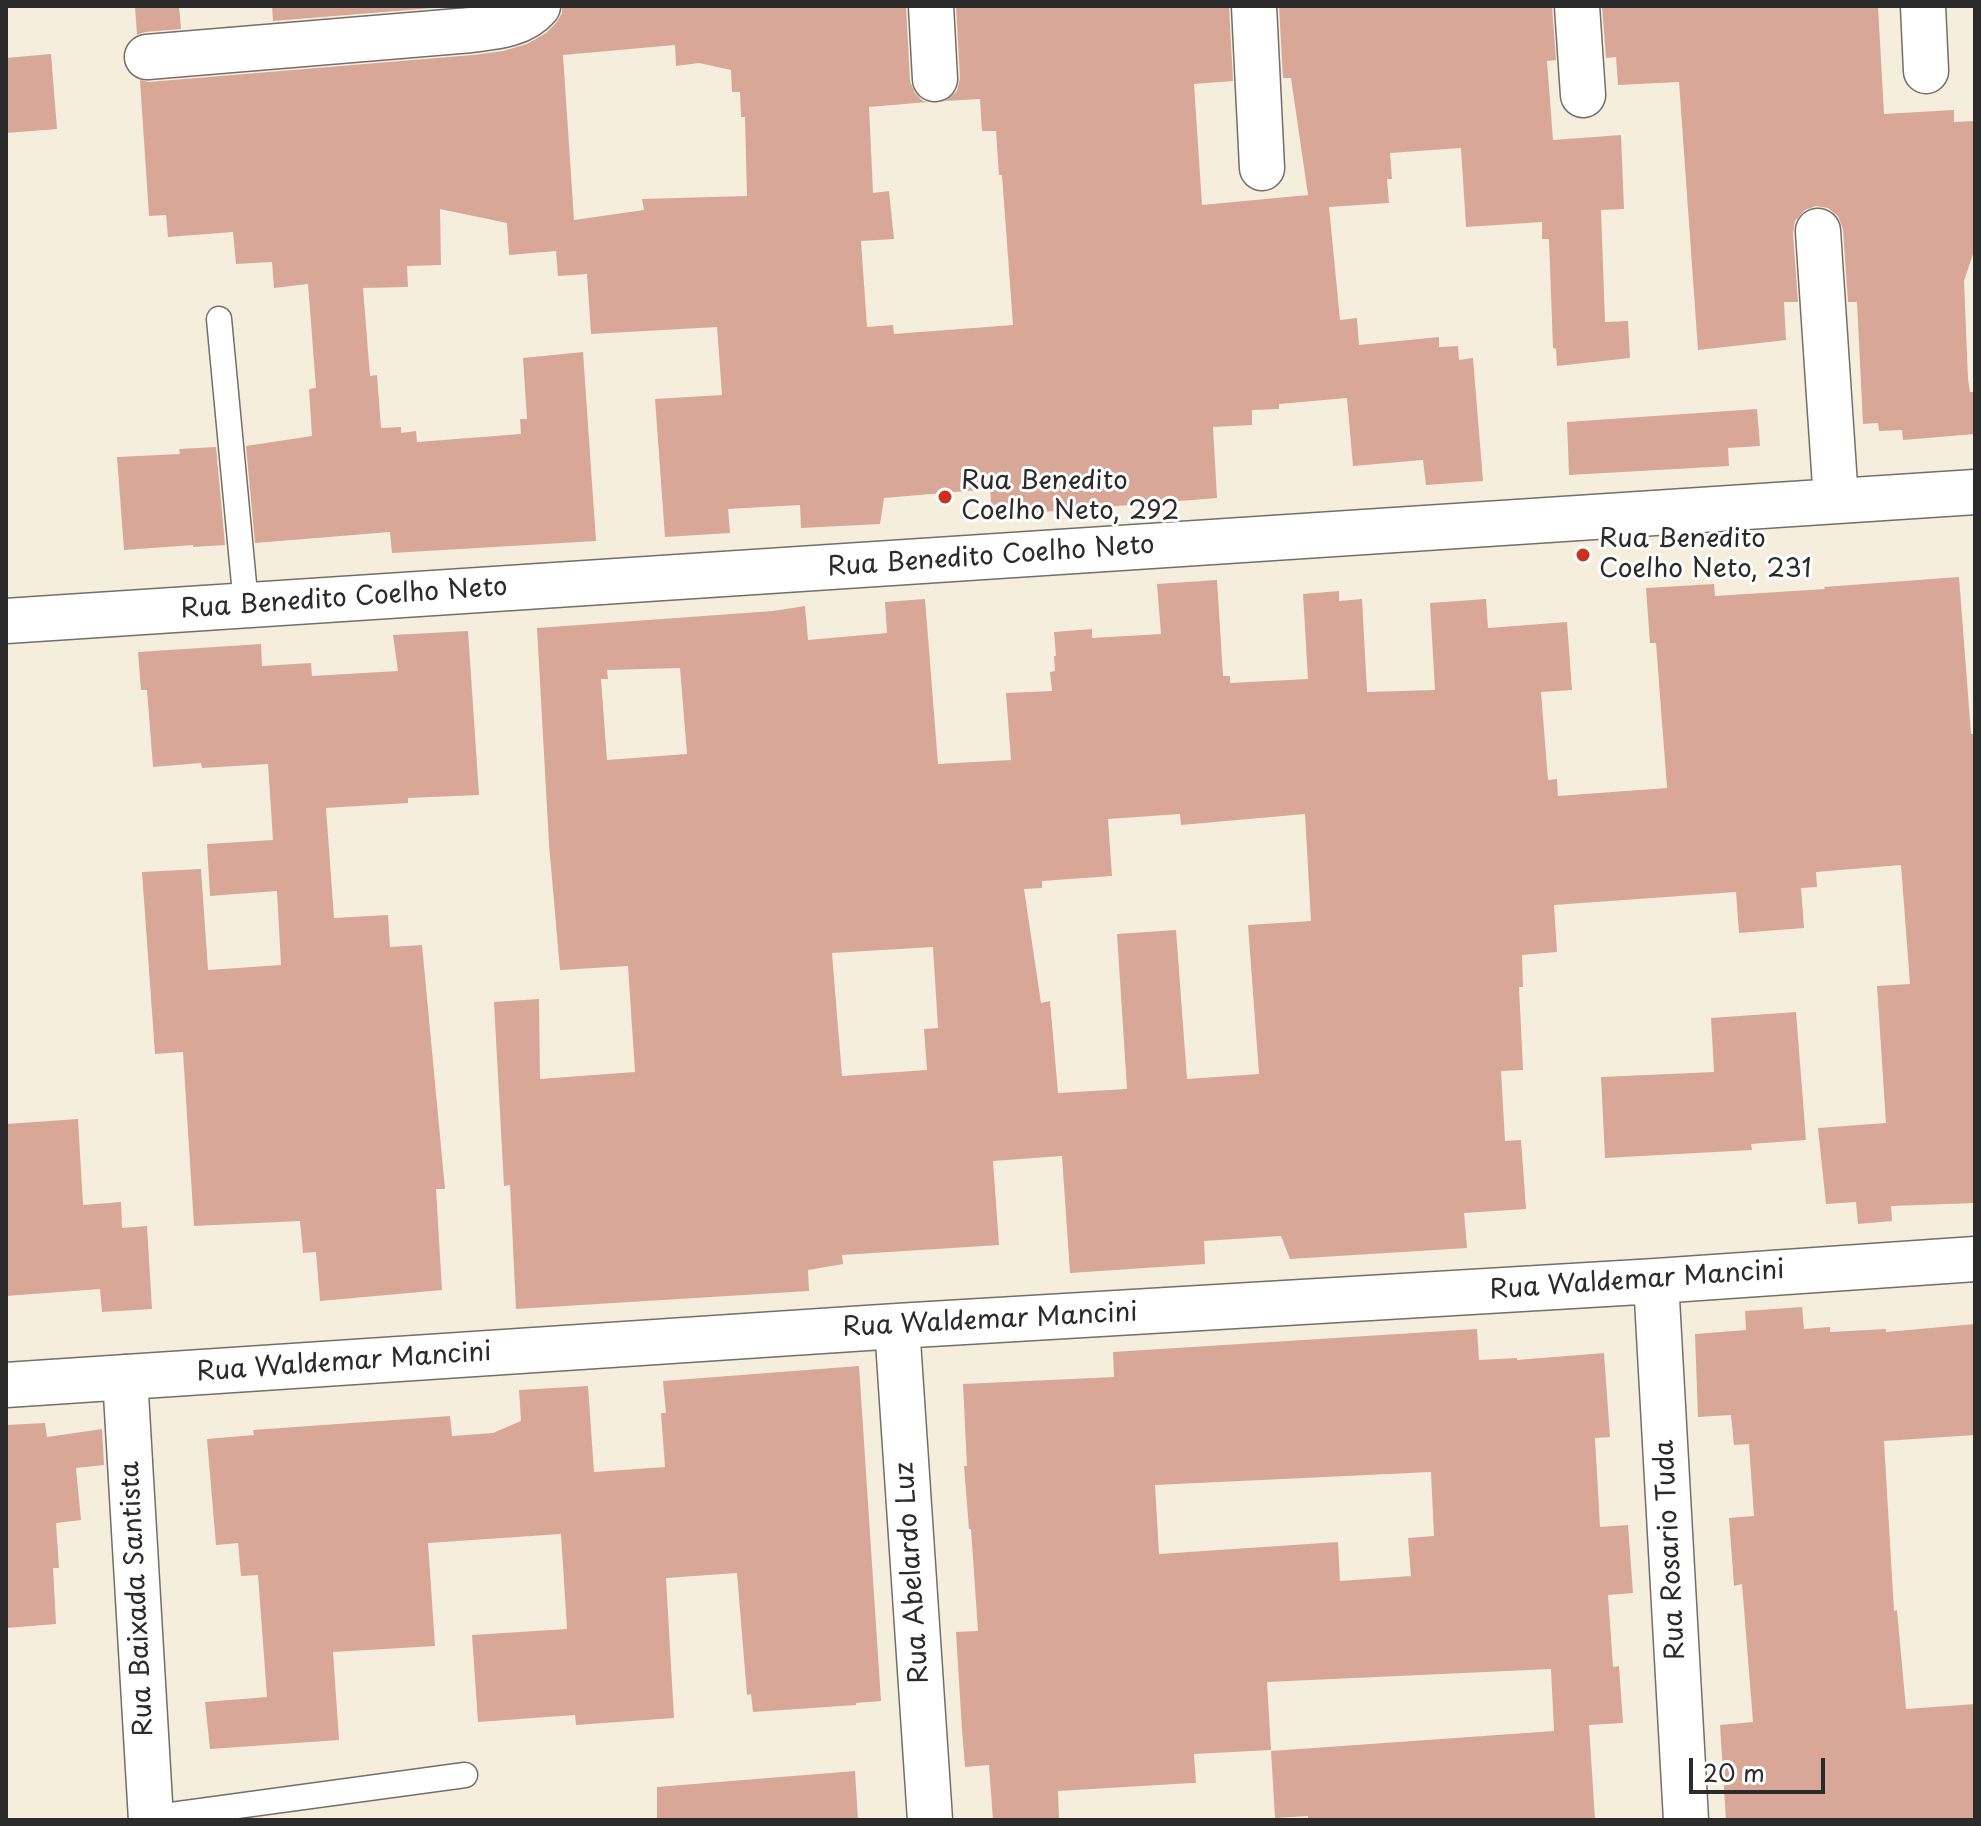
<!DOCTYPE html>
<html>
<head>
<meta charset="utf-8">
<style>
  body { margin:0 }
  #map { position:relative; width:1981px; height:1826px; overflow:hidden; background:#f6eedd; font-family:"Playpen Sans",sans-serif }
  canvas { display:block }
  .frame { position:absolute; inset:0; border:8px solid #2b2b2b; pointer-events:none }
  .scale { position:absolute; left:1689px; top:1758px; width:136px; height:36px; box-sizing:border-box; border:4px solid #2b2b2b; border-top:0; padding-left:10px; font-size:24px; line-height:28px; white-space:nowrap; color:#2b2b2b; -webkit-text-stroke:6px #fff; paint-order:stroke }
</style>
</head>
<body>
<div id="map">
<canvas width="1981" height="1826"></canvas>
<div class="frame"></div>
<div class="scale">20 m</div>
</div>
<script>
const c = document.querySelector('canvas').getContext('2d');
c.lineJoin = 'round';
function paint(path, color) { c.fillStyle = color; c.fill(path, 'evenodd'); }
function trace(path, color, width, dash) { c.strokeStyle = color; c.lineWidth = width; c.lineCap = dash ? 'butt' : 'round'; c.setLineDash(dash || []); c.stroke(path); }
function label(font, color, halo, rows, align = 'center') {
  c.font = font + ' "Playpen Sans",sans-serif'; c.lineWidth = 6; c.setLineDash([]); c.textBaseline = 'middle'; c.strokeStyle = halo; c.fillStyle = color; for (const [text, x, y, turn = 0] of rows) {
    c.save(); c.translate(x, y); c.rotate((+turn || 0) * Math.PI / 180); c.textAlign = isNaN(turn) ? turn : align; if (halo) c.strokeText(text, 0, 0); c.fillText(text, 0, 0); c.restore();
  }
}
const building = new Path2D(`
  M135 6H179L181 29 145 32 137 35Z
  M272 6H458L273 21Z
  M562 6H906L910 81 915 93 923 101 928 102 869 107 873 193 889 191 894 239 861 241 867 327 893 325 894 334 1013 325 1002 175H999L996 131H982L980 99 945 101 957 91 960 78 956 6H1229L1233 81 1194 84 1202 205 1308 195 1291 78H1283L1279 6H1552L1556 60 1547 61 1553 140 1621 135 1624 209 1601 210 1605 322 1628 321 1630 358 1557 366 1556 349 1553 348 1549 239H1542V222L1466 227 1461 148 1390 153 1392 179H1387L1389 203 1329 207 1340 320 1357 318 1359 345 1439 337V347L1458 346 1459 360 1473 358 1483 481 1426 485 1423 460 1353 466 1347 398 1279 404V409L1252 410V425L1213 427 1217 498 992 516 990 489 884 498 880 524 801 528 800 505 728 509 730 533 665 537 655 399 722 395 717 327 591 334 587 274 558 276 556 251 509 255 507 223 440 209 441 265 407 266 408 287 363 288 370 376 377 375 381 428 401 427V433L416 431 417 442 521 434 520 419H527L523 358 583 352 596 541 392 553 390 532 255 543 246 446 312 436 309 389 316 388 308 284 274 288 272 262 236 264 233 232 168 237 166 215 149 216 140 80 149 82 473 55 503 51 527 44 546 33 556 23 562 13ZM675 45 676 66 699 63 731 70 732 92H740L741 117H745L747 196 642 199 644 210 574 220 563 55Z
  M1602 6H1878L1884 114 1954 110V122L1975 121V248L1964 281 1968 379 1970 392H1975V434L1903 440 1902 430 1879 431 1878 423 1863 424 1857 302H1848L1843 229 1838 216 1828 208 1816 206 1805 210 1795 221 1793 233 1798 302H1784L1786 340 1698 350 1679 82 1618 85 1616 57 1606 58Z
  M51 54 57 129 6 133V58Z
  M1757 409 1760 446 1728 448 1729 466 1569 475 1567 422Z
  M216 447 225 545 193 547V545L124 550 117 457 180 454 179 449Z
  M1959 577 1971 734H1975V1203L1891 1206 1892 1221 1858 1224 1856 1202 1826 1204 1818 1128 1886 1123 1877 986 1910 984 1901 865 1816 872 1817 887 1801 888 1804 928 1739 933 1736 892 1554 905 1557 952 1522 955 1523 987H1519L1523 1070 1501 1071 1505 1141 1521 1140 1526 1209 1464 1213 1467 1248 1290 1259 1281 1236 1204 1241 1205 1264 1070 1273 1062 1156 993 1161 999 1245 842 1255 843 1264 808 1270 809 1291 516 1309 510 1185 504 1186 494 1002 539 999 540 1079 635 1072 628 966 560 970 549 844 537 628 773 611 805 606 808 640 887 633 885 602 925 599 938 764 1011 760 1006 693 1052 691 1050 672 1055 671 1054 656H1056L1054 632 1092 629V638L1161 634 1157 584 1217 580 1223 676H1230V683L1308 679 1303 594 1339 591V601L1362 599 1367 692 1435 690 1430 603 1486 599 1488 628 1567 622 1572 690 1541 692 1548 780 1557 779 1558 796 1667 788 1656 643H1650L1646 588 1714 584 1715 596 1825 589 1824 587ZM680 668 687 754 607 760 601 679H608L607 670ZM1180 814 1181 825 1305 814 1311 921 1248 925 1259 1074 1187 1079 1176 930 1117 934 1127 1089 1058 1093 1050 1001 1041 1003 1024 889 1042 888V881L1112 876 1108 819ZM933 947 938 1028 924 1029 927 1070 842 1076 832 953Z
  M468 631 479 795 408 798V803L326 808 334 918 388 915 390 947 422 945 445 1189H436L442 1290 320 1301 316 1252 303 1253 300 1221 194 1226 183 1052 155 1054 142 872 201 869 208 970 281 965 277 891 210 896 207 844 273 840 268 764 202 768 201 763 153 767 147 690H141L138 652 261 644 262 666 311 663 312 676 398 671 393 635Z
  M1796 1012 1806 1140 1751 1144 1752 1150 1605 1158 1601 1077 1714 1072 1711 1018Z
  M78 1119 83 1205 121 1202 122 1228 147 1226 152 1309 102 1312 100 1289 6 1296V1124Z
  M1802 1307 1804 1329 1830 1327V1332L1886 1329V1332L1975 1324V1435L1884 1441 1894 1611 1897 1610 1906 1709 1975 1704V1820H1726L1720 1725 1753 1722 1742 1584 1734 1586 1729 1518 1754 1516 1749 1444 1734 1445 1731 1415 1698 1417 1695 1334 1746 1330 1745 1311Z
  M1477 1329 1479 1360 1517 1358V1360L1604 1353 1610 1437 1595 1438 1600 1527 1628 1525 1633 1593 1608 1595 1613 1667 1619 1666 1623 1723 1589 1725 1595 1820H1308V1816L1275 1818 1271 1751 1554 1731 1551 1669 1267 1682 1271 1750 1194 1754 1196 1783H1192L1058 1791 1059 1820H993L989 1765 965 1767 962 1730 956 1632 978 1631 971 1529H969L964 1466H967L963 1384 1114 1377 1113 1352ZM1431 1472 1434 1536 1408 1538 1411 1576 1340 1581 1338 1542 1159 1554 1155 1485Z
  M859 1366 881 1701 856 1703V1705L753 1712 751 1694 747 1695 737 1573 666 1578 674 1718 576 1725 575 1715 478 1722 472 1635 567 1629 561 1534 428 1543 435 1646 333 1652 339 1740 210 1749 205 1702 267 1697 258 1575 241 1576 238 1543 216 1545 207 1439 254 1435 253 1430 450 1416 452 1436 493 1433 521 1421 519 1390 588 1386 594 1472 665 1467 661 1413H666L663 1381Z
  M45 1423 47 1437 102 1429 104 1465 76 1468 81 1520 56 1523 59 1568H53L56 1624 6 1628V1425Z
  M855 1771 858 1820H657V1787Z`);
const lane = new Path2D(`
  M219 319 246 605
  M142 1819 465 1775`);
const street = new Path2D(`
  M931 6 935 79
  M1254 6 1262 168
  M1577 6 1583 95
  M1923 6 1926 71
  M147 57 471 30C495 27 522 25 538 6
  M1818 231 1836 501
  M6 621 1975 492
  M1656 1281 1686 1820
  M897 1326 930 1820
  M125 1377 151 1820
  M6 1385 897 1326 1656 1281 1975 1259`);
const markers = [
  [945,497,8,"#c8321e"],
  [1583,555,8,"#c8321e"]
];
const poiNames = [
  ["Rua Benedito",961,482],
  ["Coelho Neto, 292",961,512],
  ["Rua Benedito",1599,540],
  ["Coelho Neto, 231",1599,570]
];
const streetNames = [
  ["Rua Benedito Coelho Neto",991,557,-4],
  ["Rua Benedito Coelho Neto",344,599,-4],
  ["Rua Waldemar Mancini",1637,1281,-4],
  ["Rua Waldemar Mancini",990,1321,-3],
  ["Rua Waldemar Mancini",344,1363,-4],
  ["Rua Rosario Tuda",1671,1550,-93],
  ["Rua Abelardo Luz",913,1573,-94],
  ["Rua Baixada Santista",138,1599,-93]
];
paint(building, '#d9a798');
trace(lane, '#726f69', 27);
trace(street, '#726f69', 47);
trace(lane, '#fff', 24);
trace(street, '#fff', 44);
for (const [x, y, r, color] of markers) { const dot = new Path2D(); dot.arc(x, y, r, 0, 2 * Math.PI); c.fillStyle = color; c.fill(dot); trace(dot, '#fff', 3); }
label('26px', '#2b2b2b', '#fff', poiNames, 'left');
label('26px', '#2b2b2b', '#fff', streetNames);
</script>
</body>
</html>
